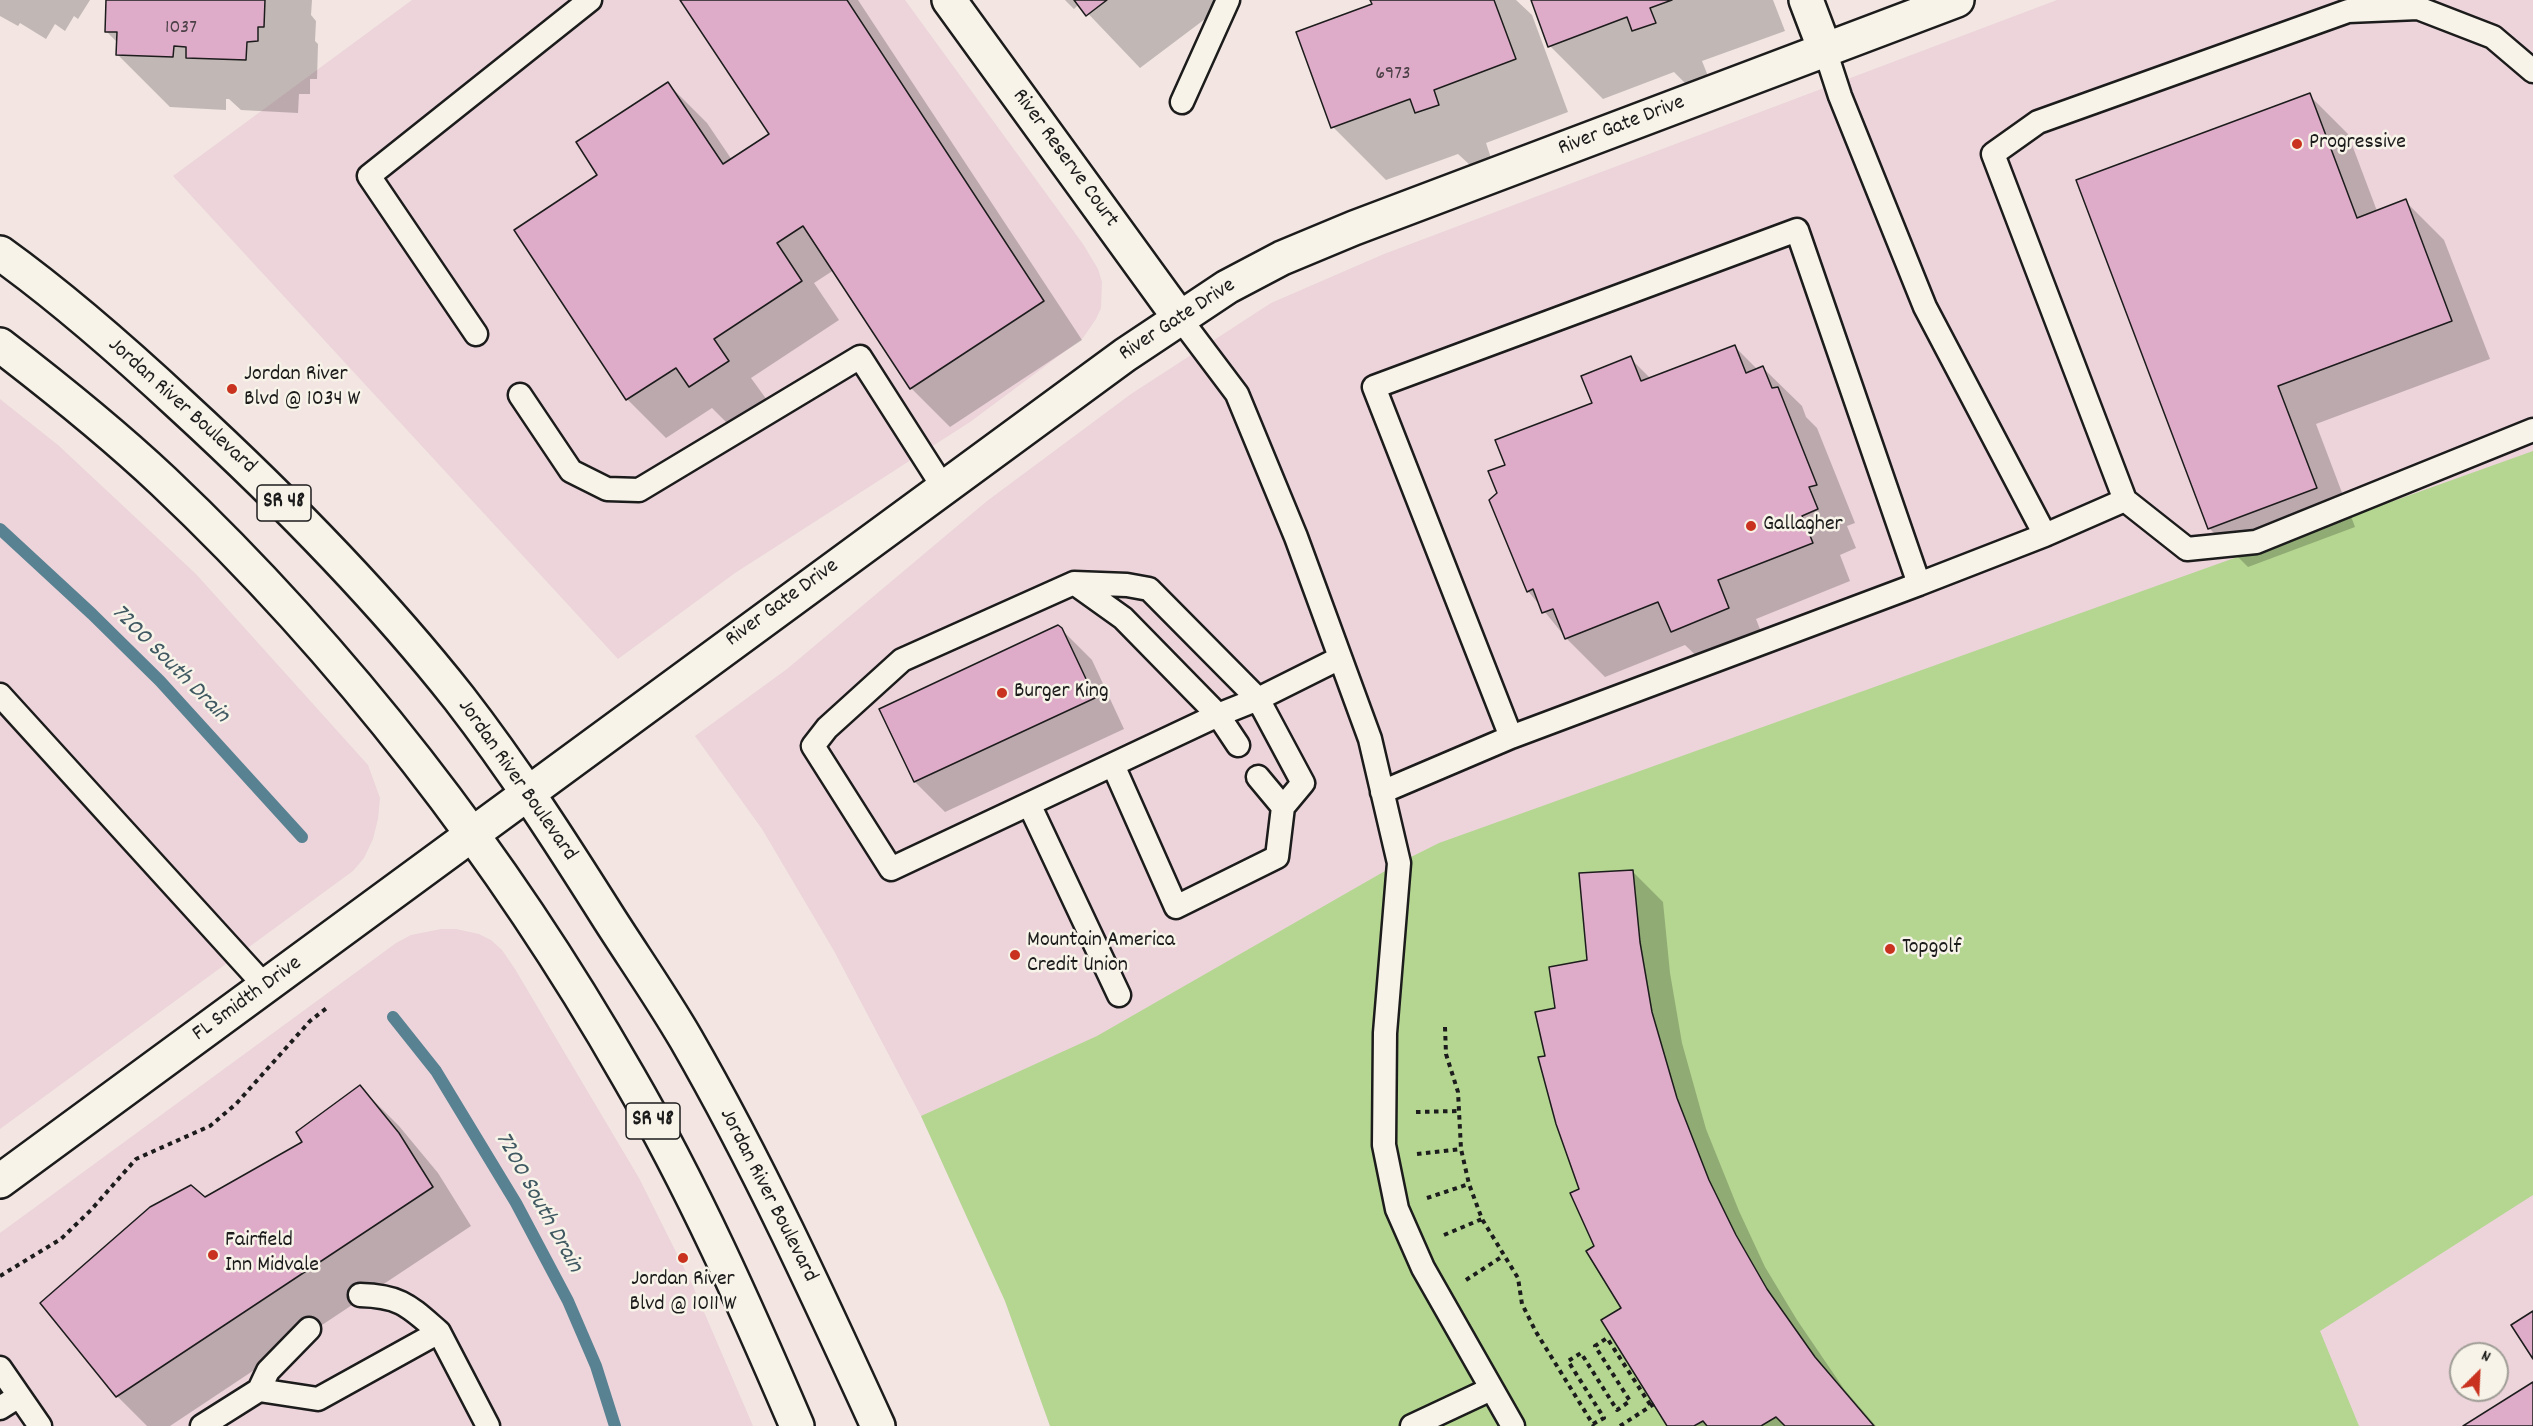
<!DOCTYPE html>
<html>
<head>
<meta charset="utf-8">
<style>
  body { margin:0 }
  #map { position:relative; width:2533px; height:1426px; overflow:hidden; background:#f2e5e2; font-family:Dekko,sans-serif }
  canvas { display:block }
  .north { position:absolute; left:2449px; top:1342px; width:60px; height:60px; box-sizing:border-box; background:#f7f3e8; border:2px solid #9f9d96; border-radius:50%; rotate:24deg; font-size:16px; font-weight:700; line-height:24px; text-align:center; color:#1c1c1c }
  .north::after { content:''; display:block; margin:auto; width:21px; height:27px; background:#c8321e; clip-path:polygon(50% 0,100% 100%,50% 72%,0 100%) }
</style>
</head>
<body>
<div id="map">
<canvas width="2533" height="1426"></canvas>
<div class="north">N</div>
</div>
<script>
const c = document.querySelector('canvas').getContext('2d');
c.lineJoin = 'round';
function paint(path, color) { c.fillStyle = color; c.fill(path, 'evenodd'); }
function trace(path, color, width, dash) { c.strokeStyle = color; c.lineWidth = width; c.lineCap = dash ? 'butt' : 'round'; c.setLineDash(dash || []); c.stroke(path); }
function label(font, color, halo, rows, align = 'center') {
  c.font = font + ' Dekko,sans-serif'; c.lineWidth = 5; c.setLineDash([]); c.textBaseline = 'middle'; c.strokeStyle = halo; c.fillStyle = color; for (const [text, x, y, turn = 0] of rows) {
    c.save(); c.translate(x, y); c.rotate((+turn || 0) * Math.PI / 180); c.textAlign = isNaN(turn) ? turn : align; if (halo) c.strokeText(text, 0, 0); c.fillText(text, 0, 0); c.restore();
  }
}
const built = new Path2D(`
  M412 0H905L1083 244 1098 269 1102 282 1101 308 1096 319 1083 338 970 422 735 573 618 659 173 176Z
  M2057 0H2533V1426H1050L1005 1301 921 1116 834 951 762 829 695 736 787 669 987 501 1131 394 1271 303 1384 254ZM2461 1354H2497V1390H2461Z
  M0 399 58 445 196 574 368 765 380 798 378 819 373 839 364 858 353 871 0 1129Z
  M441 929H456L479 934 491 940 502 950 515 969 639 1178 692 1284 753 1426H0V1233L396 943 411 935Z`);
const green = new Path2D(`
  M2533 451V1195L2320 1331 2359 1426H1050L1005 1301 921 1116 1097 1036 1399 863 1439 843Z`);
const shadow = new Path2D(`
  M0 0H90L78 19 74 16 65 31 55 24 46 39 20 23 18 26 0 16Z
  M107 0H312L311 15 316 21 315 41 318 44 317 79H310V94H299L298 113 241 110 229 99H226V110L170 107 117 54 118 43 106 31Z
  M682 0H858L1082 340 950 427 911 388 834 270 814 283 839 320 751 378 767 400 729 425 712 408 666 438 627 399 516 230 600 176 668 84 707 123 732 160 771 135Z
  M1065 0H1216L1221 7 1140 68 1079 4 1074 9Z
  M1372 0H1516L1532 15 1568 112 1486 143 1491 158 1470 165 1458 154 1386 180 1333 127 1298 33 1374 5Z
  M1532 0H1773L1785 31 1702 61 1708 76 1686 84 1674 72 1603 99 1550 46Z
  M2309 95 2348 134 2377 211 2405 201 2444 240 2490 359 2316 424 2355 527 2248 567 2209 528Z
  M1735 347 1758 370 1763 368 1802 406 1806 417 1817 428 1855 523 1847 526 1856 548 1840 555 1850 581 1756 619 1767 647 1711 670 1685 645 1605 677 1566 638 1528 591 1499 494 1507 466 1593 404 1630 358 1651 379Z
  M1061 629 1092 660 1124 729 945 812 915 782 881 709Z
  M1633 872 1663 902 1670 973 1682 1043 1706 1129 1739 1211 1765 1267 1797 1320 1844 1389 1876 1426H1668L1624 1308 1596 1247 1547 1058 1556 1009 1588 961Z
  M360 1087 399 1126 438 1173 471 1226 170 1426H147L117 1396 42 1303 204 1198 304 1143Z`);
const stream = new Path2D(`
  M0 529 92 614 160 681 302 837
  M393 1017 436 1071 516 1203 568 1301 596 1366 615 1426`);
const building = new Path2D(`
  M106 0H265L264 27H258V41L247 42 246 60 186 58V47L174 46 173 57 116 55 117 32H105Z
  M680 0H847L1044 301 910 389 803 226 777 243 802 281 714 339 729 361 689 387 676 368 626 400 514 230 597 175 576 142 668 82 723 164 769 134Z
  M1074 0H1107L1086 16Z
  M1370 0H1494L1516 59 1434 90 1439 105 1415 113 1410 99 1331 128 1296 32 1372 4Z
  M1531 0H1672L1650 8 1656 23 1632 31 1627 17 1548 47Z
  M2310 93 2357 218 2406 199 2452 321 2278 386 2317 488 2208 529 2076 180Z
  M1735 345 1746 373 1763 366 1772 388 1778 387 1817 485 1809 487 1818 509 1802 516 1813 543 1718 580 1729 608 1671 632 1658 602 1565 639 1553 609 1542 613 1533 589 1527 592 1489 500 1497 493 1488 471 1505 465 1495 440 1592 403 1581 376 1631 356 1641 381Z
  M1058 625 1062 628 1095 698 914 782 879 709Z
  M1633 870 1640 942 1652 1012 1677 1098 1709 1180 1736 1235 1767 1289 1815 1357 1874 1426H1785L1776 1417 1761 1426H1707L1703 1421 1694 1426H1667L1601 1320 1621 1308 1586 1251 1594 1246 1570 1193 1579 1189 1556 1124 1538 1057 1545 1056 1535 1012 1555 1008 1549 967 1587 960 1579 873Z
  M360 1085 399 1133 433 1187 116 1397 40 1303 150 1207 191 1185 205 1197 302 1142 296 1132Z
  M2533 1311V1359L2511 1325Z
  M2533 1382V1426H2463Z`);
const path = new Path2D(`
  M1445 1027 1446 1054 1458 1092 1461 1149 1469 1184 1482 1219 1518 1278 1522 1304 1536 1332 1594 1426
  M1416 1112 1458 1111
  M1417 1154 1461 1149
  M1427 1198 1469 1184
  M1444 1235 1482 1219
  M0 1276 61 1239 91 1210 136 1159 210 1126 236 1104 310 1021 328 1007
  M1466 1280 1503 1256
  M1593 1424 1604 1418 1568 1361 1581 1353 1617 1410 1630 1401 1595 1346 1607 1338 1651 1406
  M1620 1426 1654 1404`);
const lane = new Path2D(`
  M1182 102 1228 0
  M1179 317 1237 394 1296 537 1370 739 1399 863 1385 1033 1384 1145 1397 1209 1423 1268 1513 1426
  M476 334 369 176 590 0
  M520 395 571 471 607 489 639 490 860 357 943 487
  M2125 500 2187 549 2256 542 2533 430
  M2045 535 2125 500 1993 154 2038 122 2348 11 2418 8 2493 37 2533 71
  M1074 583 1123 618 1218 715 1238 745
  M0 695 266 987
  M1511 737 1919 584
  M1113 765 1176 907 1277 857 1283 807 1303 783 1258 699 1149 589 1127 585 1074 583 902 660 827 728 813 746 891 869 1218 715 1258 699 1340 658
  M1258 777 1283 807
  M1382 792 1511 737 1374 387 1797 230 1919 584 2045 535 1925 307 1840 96 1825 50
  M1029 804 1119 995
  M360 1295C401 1296 409 1306 439 1332
  M0 1368 40 1426
  M259 1390 268 1371 309 1329
  M0 1408 19 1396
  M202 1426 259 1390 318 1399 439 1332 488 1426
  M1412 1426 1491 1389`);
const street = new Path2D(`
  M949 0 1179 317
  M1806 0 1825 50`);
const secondary = new Path2D(`
  M0 1181 1125 355 1227 287 1282 258 1354 228 1957 0`);
const primary = new Path2D(`
  M0 253C64 299 124 352 182 406 281 497 376 593 459 698 514 769 562 844 610 920 635 959 662 998 686 1039 758 1164 818 1295 878 1426
  M0 345C56 388 111 432 163 481 345 653 503 857 628 1076 693 1188 746 1307 797 1426`);
const markers = [
  [2297,144,6,"#c8321e"],
  [232,389,6,"#c8321e"],
  [1751,526,6,"#c8321e"],
  [1002,693,6,"#c8321e"],
  [1890,949,6,"#c8321e"],
  [1015,955,6,"#c8321e"],
  [213,1255,6,"#c8321e"],
  [683,1258,6,"#c8321e"]
];
const numberNames = [
  ["1037",181,29],
  ["6973",1393,75]
];
const shields = [
  [284,503,54],
  [653,1121,54]
];
const shieldNames = [
  ["SR 48",284,503],
  ["SR 48",653,1121]
];
const streetNames = [
  ["River Gate Drive",1622,127,-21],
  ["River Reserve Court",1064,159,54],
  ["River Gate Drive",1178,321,-33],
  ["Jordan River Boulevard",181,407,42],
  ["River Gate Drive",783,604,-36],
  ["Jordan River Boulevard",516,781,55],
  ["FL Smidth Drive",248,1000,-36],
  ["Jordan River Boulevard",767,1196,63]
];
const poiNames = [
  ["Progressive",2309,144],
  ["Jordan River",244,376],
  ["Blvd @ 1034 W",244,401],
  ["Gallagher",1763,526],
  ["Burger King",1014,693],
  ["Mountain America",1027,942],
  ["Credit Union",1027,967],
  ["Topgolf",1902,949],
  ["Fairfield",225,1242],
  ["Inn Midvale",225,1267],
  ["Jordan River",683,1281,"center"],
  ["Blvd @ 1011 W",683,1306,"center"]
];
const waterNames = [
  ["7200 South Drain",169,665,45],
  ["7200 South Drain",537,1203,61]
];
paint(built, '#ecd4da');
paint(green, '#b4d691');
paint(shadow, '#0003');
trace(stream, '#588292', 12);
paint(building, '#deacc8');
trace(building, '#1c1c1c', 1.5);
trace(lane, '#1c1c1c', 27);
trace(street, '#1c1c1c', 38);
trace(secondary, '#1c1c1c', 38);
trace(primary, '#1c1c1c', 38);
trace(path, '#1c1c1c', 4, [4.5, 4.5]);
trace(lane, '#f7f3e8', 22);
trace(street, '#f7f3e8', 33);
trace(secondary, '#f7f3e8', 33);
trace(primary, '#f7f3e8', 33);
for (const [x, y, r, color] of markers) { const dot = new Path2D(); dot.arc(x, y, r, 0, 2 * Math.PI); c.fillStyle = color; c.fill(dot); trace(dot, '#f7f3e8', 2); }
label('20px', '#4c4047', null, numberNames);
for (const [x, y, w] of shields) { const box = new Path2D(); box.roundRect(x - w / 2, y - 18, w, 36, 4.5); c.fillStyle = '#f7f3e8'; c.fill(box); trace(box, '#1c1c1c', 1.5); }
label('bold 21px', '#1c1c1c', null, shieldNames);
label('22px', '#1c1c1c', '#f7f3e8', streetNames);
label('22px', '#1c1c1c', '#f7f3e8', poiNames, 'left');
label('italic 24px', '#3f5861', '#f7f3e8', waterNames);
</script>
</body>
</html>
